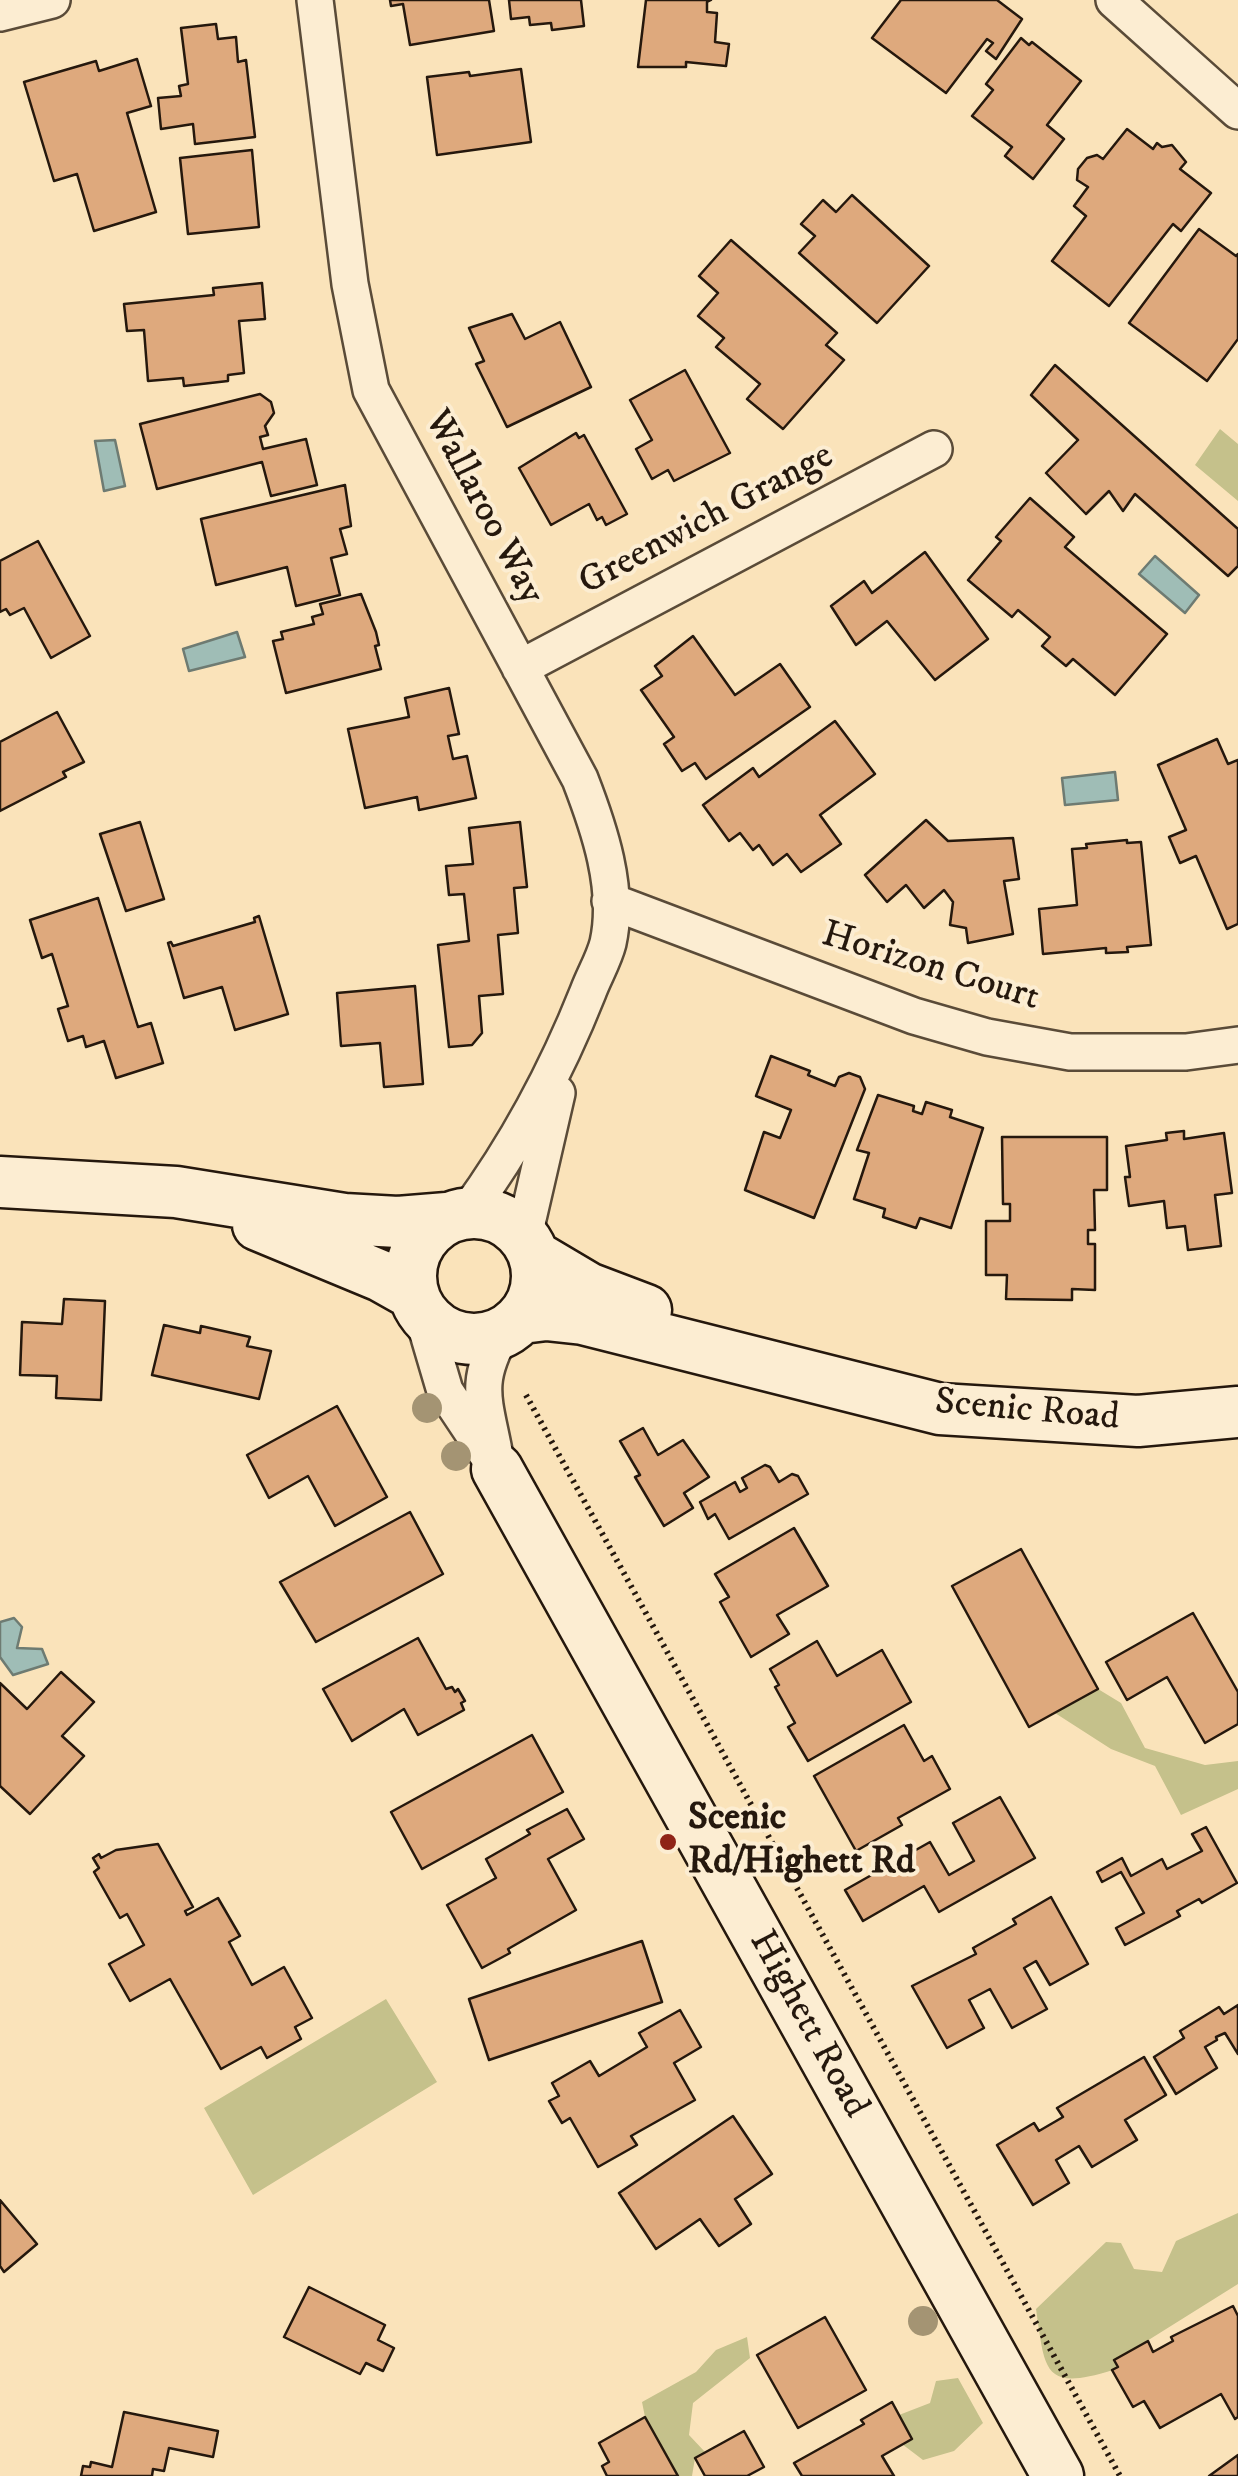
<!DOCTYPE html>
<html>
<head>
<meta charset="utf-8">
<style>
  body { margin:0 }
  canvas { display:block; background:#fae3ba }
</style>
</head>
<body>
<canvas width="1238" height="2476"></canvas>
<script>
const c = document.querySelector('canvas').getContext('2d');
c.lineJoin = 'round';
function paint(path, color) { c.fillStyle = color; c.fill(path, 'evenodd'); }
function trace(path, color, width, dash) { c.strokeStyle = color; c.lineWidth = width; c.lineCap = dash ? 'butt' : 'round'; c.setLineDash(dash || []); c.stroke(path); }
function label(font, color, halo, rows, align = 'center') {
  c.font = font + ' "IM FELL DW Pica",serif'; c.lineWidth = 8; c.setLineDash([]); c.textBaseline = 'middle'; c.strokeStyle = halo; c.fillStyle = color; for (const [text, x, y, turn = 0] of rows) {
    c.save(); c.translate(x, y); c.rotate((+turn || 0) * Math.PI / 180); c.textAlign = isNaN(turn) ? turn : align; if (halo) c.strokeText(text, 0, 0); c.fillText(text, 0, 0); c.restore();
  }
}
const green = new Path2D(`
  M1220 429 1238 444V501L1195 465Z
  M1098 1689 1121 1703 1145 1748 1205 1765 1238 1761V1789L1181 1815 1155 1766 1111 1749 1055 1713Z
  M386 1999 437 2082 253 2195 204 2108Z
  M1238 2213V2284L1115 2361 1118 2367 1113 2370C1043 2392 1045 2371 1036 2309L1106 2242 1121 2243 1134 2269 1162 2272 1176 2241Z
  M747 2337 750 2358 693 2403 689 2435 705 2452 695 2458 692 2476H678L645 2417 642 2402 696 2372 716 2350Z
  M958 2378 983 2423 954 2451 923 2460 902 2444 912 2439 899 2415 930 2403 936 2381Z`);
const water = new Path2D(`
  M115 440 125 486 104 491 95 441Z
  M1155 556 1199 595 1185 613 1139 574Z
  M237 632 245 657 189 671 183 649Z
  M1115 772 1118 800 1065 805 1062 778Z
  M14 1618 22 1627 17 1648 42 1649 48 1664 13 1675 0 1657V1622Z`);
const building = new Path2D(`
  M390 0H489L494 31 410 45 403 4 391 6Z
  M509 0H581L584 26 552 30 551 23 530 25 529 17 511 19Z
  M646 0H711L707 2V12L717 13 715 42 729 44 726 66 686 62V67H638Z
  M901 0H997L1022 19 996 59 986 51 993 43 987 39 946 93 872 38Z
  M216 24 218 39 236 37 238 62 246 60 255 137 195 144 193 124 161 129 158 98 181 96 179 86 188 84 181 28Z
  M1021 38 1029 45 1032 42 1081 81 1047 125 1064 139 1033 179 1005 156 1012 147 972 116 993 90 986 84Z
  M137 59 151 106 127 113 156 212 94 231 77 174 54 181 24 82 96 61 99 71Z
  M521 69 531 142 437 155 427 77 469 72 470 76Z
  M1127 129 1153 149 1157 143 1162 147 1172 145 1186 162 1180 169 1211 193 1181 231 1173 224 1109 306 1052 261 1086 216 1074 206 1088 187 1077 180 1078 169 1087 158 1097 155 1103 159Z
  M252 150 259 227 188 234 180 158Z
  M852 195 929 266 877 323 799 253 815 236 801 224 823 200 836 212Z
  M1199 229 1236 256 1238 254V339L1207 381 1129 323Z
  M731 240 837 333 826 345 844 360 783 429 747 399 760 384 716 347 724 338 698 316 718 293 699 276Z
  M262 283 265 319 239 321 244 373 228 375V381L184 386 183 378 148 381 144 330 127 331 124 304 214 295 213 288Z
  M512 314 525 339 560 322 591 387 507 427 476 364 484 361 469 328Z
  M1055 365 1238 529V566L1228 576 1135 494 1123 511 1109 491 1086 514 1046 473 1078 440 1031 395Z
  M685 370 730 453 674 481 668 470 652 479 636 449 652 440 630 400Z
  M260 394 271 402 274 413 265 426 268 435 260 437 263 449 306 439 317 485 271 496 262 462 157 489 140 424Z
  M576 433 579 438 584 435 627 514 606 525 602 517 597 520 589 504 551 525 519 468Z
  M345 485 351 526 340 529 347 554 331 558 340 595 296 606 287 567 216 585 201 519Z
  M1030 498 1074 537 1065 547 1167 634 1115 695 1073 659 1066 666 1042 646 1050 637 1018 610 1012 617 968 580 1001 541 996 537Z
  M38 541 90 636 51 658 24 608 10 615 6 609 0 612V561Z
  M925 552 988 639 935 680 887 621 856 645 831 606 864 581 872 593Z
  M361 594 376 632 379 645 375 646 381 669 286 693 273 641 283 639 281 632 314 624 312 617 323 614 320 604Z
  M693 636 735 695 780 664 810 707 706 779 695 763 682 771 664 744 674 737 641 690 662 676 655 666Z
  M449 688 459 734 448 736 453 759 467 756 476 798 419 810 417 797 365 808 348 729 409 717 405 698Z
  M57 712 84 762 63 772 66 777 0 811V742Z
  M835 721 875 774 820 815 841 844 801 872 787 854 773 865 759 845 753 850 740 833 729 841 703 805 753 768 759 777Z
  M1217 739 1228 764 1238 760V924L1227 929 1196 856 1180 863 1169 837 1186 830 1158 765Z
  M926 820 948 841 1013 838 1019 879 1004 881 1013 934 968 943 966 928 950 925 953 902 944 890 924 908 906 885 887 902 865 875Z
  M140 822 164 899 126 911 100 834Z
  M520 822 527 887 514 888 518 933 498 935 503 994 479 996 482 1033 472 1045 449 1047 438 945 469 941 464 894 449 895 446 866 473 864 469 828Z
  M1127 840V843L1141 842 1151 945 1127 947 1128 952 1106 953V948L1043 954 1039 909 1077 905 1072 849 1087 848 1086 844Z
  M98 898 138 1027 151 1023 163 1063 116 1078 104 1041 86 1047 83 1036 68 1041 58 1009 68 1006 52 954 42 958 30 920Z
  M259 916 288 1014 235 1030 222 987 184 998 168 943 171 942 173 946 255 922 254 918Z
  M415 986 423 1084 384 1087 380 1043 341 1046 337 993Z
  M771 1056 810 1071 808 1075 835 1086 839 1077 849 1073 860 1077 865 1089 814 1218 745 1190 764 1132 780 1138 791 1110 756 1096Z
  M878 1095 914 1106 913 1111 922 1114 926 1102 952 1110 950 1117 983 1128 951 1228 920 1218 916 1228 883 1217 885 1209 854 1199 869 1153 857 1150Z
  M1184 1131V1139L1224 1133 1232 1193 1215 1195 1221 1246 1188 1250 1185 1226 1167 1228 1164 1201 1129 1206 1125 1177H1130L1126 1146 1167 1140 1166 1133Z
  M1002 1137H1107V1190H1094L1095 1230H1088V1244H1095V1290L1072 1289V1300L1006 1299 1007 1275H986V1221H1010V1204H1003Z
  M64 1299 105 1301 101 1400 56 1398 57 1376 20 1375 22 1322 62 1324Z
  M164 1325 200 1333 201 1326 250 1337 247 1346 271 1351 259 1399 152 1375Z
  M337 1406 387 1497 335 1526 308 1476 269 1498 247 1455Z
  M643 1428 658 1455 683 1440 709 1477 684 1493 693 1508 664 1526 635 1477 640 1475 620 1441Z
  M765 1465 770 1467 779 1482 792 1474 798 1476 808 1494 729 1539 715 1514 708 1519 700 1502 735 1482 740 1492 747 1488 742 1478Z
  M410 1512 443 1574 316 1642 280 1582Z
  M794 1528 828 1586 777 1615 789 1634 751 1657 720 1602 729 1597 715 1574Z
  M1021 1549 1098 1689 1029 1727 952 1586Z
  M1193 1613 1238 1692V1724L1205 1743 1167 1677 1127 1700 1106 1662Z
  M418 1638 446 1689 452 1687 455 1692 458 1689 465 1701 461 1703 464 1710 418 1735 404 1709 352 1741 323 1689Z
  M817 1641 837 1676 882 1650 911 1702 808 1761 788 1727 795 1723 775 1687 779 1685 770 1669Z
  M61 1672 94 1702 62 1736 84 1756 30 1814 0 1786V1683L27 1709Z
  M904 1725 924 1761 932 1756 950 1789 898 1818 902 1825 856 1851 814 1776Z
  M532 1735 563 1792 422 1869 391 1812Z
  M1000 1797 1035 1858 939 1912 924 1886 863 1921 845 1890 930 1842 949 1875 974 1861 953 1823Z
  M567 1809 584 1839 548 1859 576 1910 508 1949 510 1953 482 1968 447 1905 496 1878 486 1859 530 1834 527 1830Z
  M1206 1827 1237 1883 1202 1903 1199 1899 1177 1911 1180 1916 1125 1945 1116 1928 1144 1913 1121 1872 1102 1882 1097 1872 1122 1858 1131 1876 1162 1859 1167 1869 1202 1851 1192 1834Z
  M158 1844 193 1907 185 1911 187 1915 218 1898 240 1936 229 1942 252 1985 284 1967 312 2018 295 2027 301 2039 267 2058 261 2047 221 2069 170 1979 130 2001 109 1964 144 1945 127 1914 120 1918 94 1872 99 1868 93 1858 99 1854 101 1858 116 1850Z
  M1051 1897 1088 1964 1050 1985 1036 1961 1024 1968 1047 2009 1012 2028 990 1989 969 2000 984 2028 947 2048 912 1986 976 1954 973 1948 1016 1924 1013 1919Z
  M642 1941 662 2002 489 2060 469 1999Z
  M1238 2005V2054L1225 2033 1216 2037 1217 2040 1205 2047 1217 2068 1176 2094 1154 2057 1184 2038 1180 2031 1219 2007 1224 2014Z
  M680 2010 701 2047 674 2063 695 2100 631 2136 637 2145 598 2167 570 2118 562 2123 549 2101 559 2096 552 2083 590 2061 599 2076 647 2047 639 2033Z
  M1144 2057 1166 2095 1125 2120 1137 2140 1092 2167 1079 2146 1056 2160 1069 2183 1033 2205 997 2145 1034 2123 1039 2131 1063 2117 1057 2108Z
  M733 2116 772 2174 735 2199 751 2224 719 2246 700 2219 656 2249 619 2193Z
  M0 2200 37 2244 4 2272 0 2266Z
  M309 2287 385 2325 378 2340 394 2348 383 2371 366 2363 360 2374 284 2337Z
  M1233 2306 1238 2316V2417L1235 2419 1221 2394 1160 2428 1144 2401 1133 2407 1112 2370 1118 2367 1114 2360 1148 2341 1153 2352 1173 2341 1171 2337Z
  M825 2317 866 2390 798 2428 757 2355Z
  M892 2402 912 2439 882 2456 894 2476H802L794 2463 864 2424 861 2420Z
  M124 2412 218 2431 213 2457 169 2448 164 2471 153 2469 152 2476H81L83 2466 90 2467 91 2462 112 2467Z
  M645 2417 678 2476H607L602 2466 609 2462 599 2443Z
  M744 2431 764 2467 747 2476H705L695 2458Z
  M1238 2455V2476H1209Z`);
const path = new Path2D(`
  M526 1395 1120 2476`);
const street = new Path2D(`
  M315 0 350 284 371 390 580 779C599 828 620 889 608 943 604 959 594 976 588 992 557 1070 517 1145 467 1213
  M1114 0 1238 111
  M0 13 52 0
  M520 668 934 449
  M610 901 914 1016 987 1037 1070 1052H1186L1238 1045
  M524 1236 557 1093
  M422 1313 445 1391 497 1469
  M494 1451C484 1399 474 1382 502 1333`);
const secondary = new Path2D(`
  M0 1182 176 1192 344 1219 398 1222 447 1218
  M411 1276a63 63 0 1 1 126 0a63 63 0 1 1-126 0Z
  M258 1225 381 1276 413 1294
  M534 1256 588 1288 646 1310
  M522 1318 546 1315 583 1319 940 1409 1138 1421 1238 1412
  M497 1469 1058 2476`);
const trees = [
  [427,1408],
  [456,1456],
  [923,2321]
];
const markers = [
  [668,1842,10,"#8f2418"]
];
const streetNames = [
  ["Wallaroo Way",482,508,62],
  ["Greenwich Grange",707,521,-28],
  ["Horizon Court",930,968,17],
  ["Scenic Road",1027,1412,5],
  ["Highett Road",807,2025,61]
];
const poiNames = [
  ["Scenic",688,1820],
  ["Rd/Highett Rd",688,1864]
];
paint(green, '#c5c18b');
paint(water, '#9fbdb6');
trace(water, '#6e7b72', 2.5);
paint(building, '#dea97d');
trace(building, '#25180d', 2.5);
trace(street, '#5a4b38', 40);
trace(secondary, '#25180d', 55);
trace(path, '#25180d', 6, [2.5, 5]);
trace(street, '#fcedd2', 35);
trace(secondary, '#fcedd2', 50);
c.fillStyle = '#a49473';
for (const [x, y] of trees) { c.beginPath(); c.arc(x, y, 15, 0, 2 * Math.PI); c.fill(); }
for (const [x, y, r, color] of markers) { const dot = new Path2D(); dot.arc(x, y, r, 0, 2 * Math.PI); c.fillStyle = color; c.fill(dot); trace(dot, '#fcedd2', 4); }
label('38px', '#25180d', '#fcedd2', streetNames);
label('bold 38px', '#25180d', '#fcedd2', poiNames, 'left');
</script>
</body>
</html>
